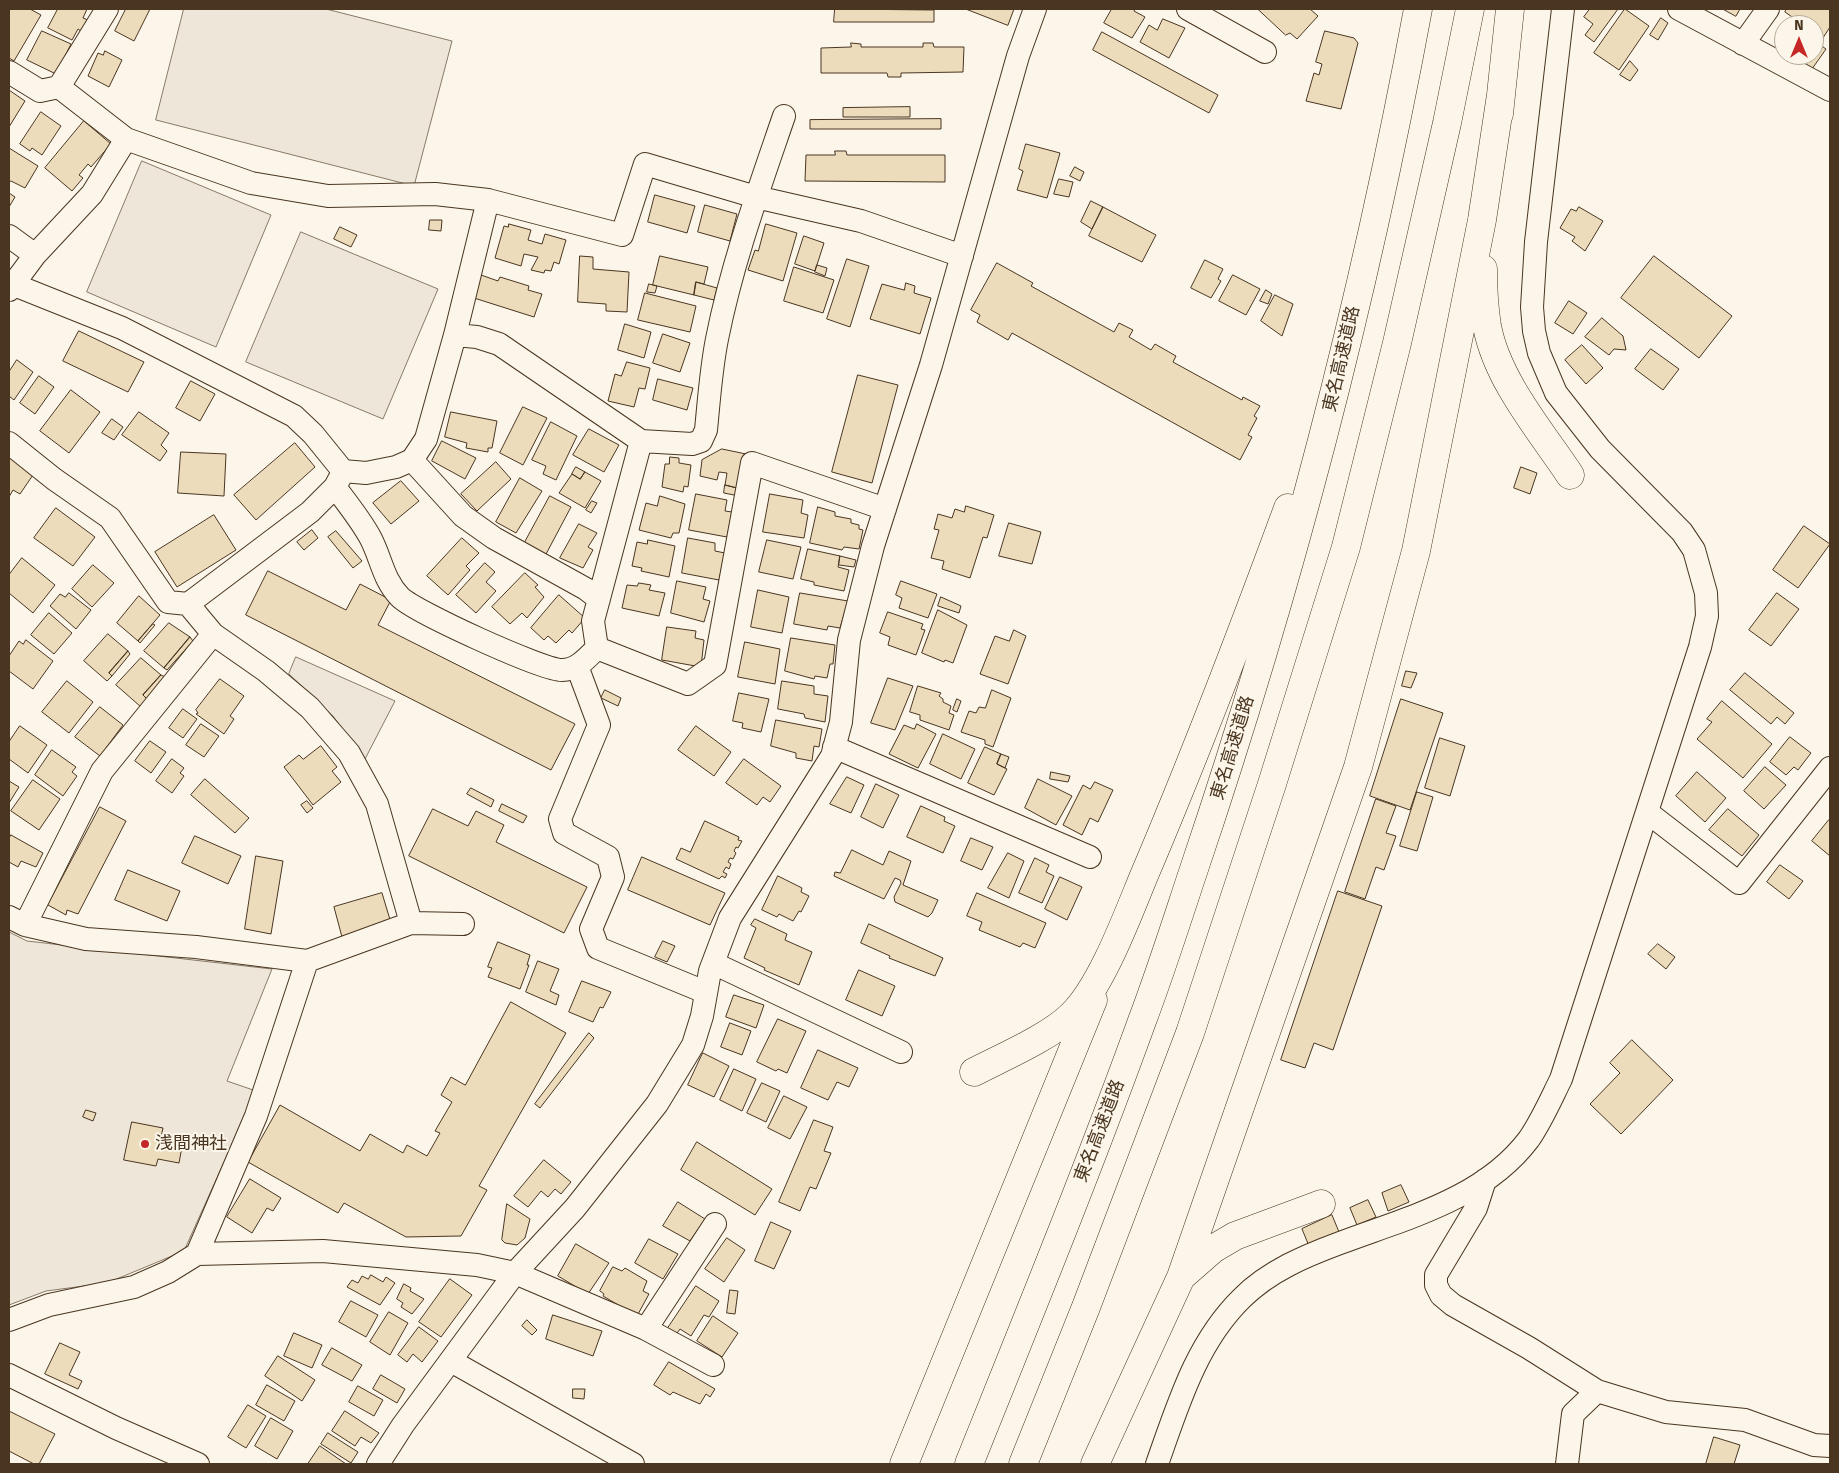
<!DOCTYPE html>
<html>
<head>
<meta charset="utf-8">
<style>
  body { margin:0 }
  #map { position:relative; width:1839px; height:1473px; overflow:hidden; background:#fbf6e9; font-family:"Fira Sans",sans-serif }
  canvas { display:block }
  .frame { position:absolute; inset:0; border:10px solid #4a3520; pointer-events:none }
  .north { position:absolute; left:1774px; top:15px; width:50px; height:50px; box-sizing:border-box; background:#fbf6e9; border:1px solid #b4a999; border-radius:50%; rotate:0deg; font-size:14px; font-weight:700; line-height:20px; text-align:center; color:#4a3520 }
  .north::after { content:''; display:block; margin:auto; width:18px; height:22px; background:#c62828; clip-path:polygon(50% 0,100% 100%,50% 72%,0 100%) }
</style>
</head>
<body>
<div id="map">
<canvas width="1839" height="1473"></canvas>
<div class="frame"></div>
<div class="north">N</div>
</div>
<script>
const c = document.querySelector('canvas').getContext('2d');
c.lineJoin = 'round';
function paint(path, color) { c.fillStyle = color; c.fill(path, 'evenodd'); }
function trace(path, color, width, dash) { c.strokeStyle = color; c.lineWidth = width; c.lineCap = dash ? 'butt' : 'round'; c.setLineDash(dash || []); c.stroke(path); }
function label(font, color, halo, rows, align = 'center') {
  c.font = font + ' "Fira Sans","Noto Sans JP",sans-serif'; c.lineWidth = 4; c.setLineDash([]); c.textBaseline = 'middle'; c.strokeStyle = halo; c.fillStyle = color; for (const [text, x, y, turn = 0] of rows) {
    c.save(); c.translate(x, y); c.rotate((+turn || 0) * Math.PI / 180); c.textAlign = isNaN(turn) ? turn : align; if (halo) c.strokeText(text, 0, 0); c.fillText(text, 0, 0); c.restore();
  }
}
const green = new Path2D(`
  M184 9H326L452 41 414 186 156 120Z
  M142 161 271 215 216 347 87 292Z
  M301 232 438 289 383 419 246 362Z
  M296 657 395 701 365 759 333 716 289 674Z
  M9 932 27 941 272 969 227 1081 256 1091 184 1251 107 1283 46 1291 9 1305Z`);
const building = new Path2D(`
  M9 9H30L41 15 14 61 9 58Z
  M58 9H87L83 18 88 20 82 32 78 29 72 40 48 28Z
  M126 9H150L134 41 115 31Z
  M835 9 934 10V22H834Z
  M966 9H1014L1008 25Z
  M1112 9H1135L1134 11 1145 17 1132 38 1104 23Z
  M1258 9H1310L1318 16 1297 39 1290 33 1286 35Z
  M1590 9H1618L1594 42 1585 35 1593 24 1584 17Z
  M1625 9 1649 26 1619 70 1594 53Z
  M1723 9H1740L1736 16Z
  M1787 9H1830V27L1821 41 1814 36V25H1798L1793 22 1795 19 1785 12Z
  M1661 18 1668 23 1658 40 1650 35Z
  M1163 19 1185 28 1169 58 1140 42 1149 25 1157 30Z
  M42 31 71 44 56 74 27 60Z
  M1325 31 1354 38 1358 43 1341 109 1306 101 1314 73 1319 75 1322 64 1316 62Z
  M1102 32 1218 95 1209 113 1093 50Z
  M1816 42 1826 49 1812 69 1802 62 1807 55H1814Z
  M851 43 861 44V47H923V43H933L934 47H964L963 72 901 73V77H888L887 73H821V48L851 47Z
  M105 51 122 60 109 87 88 76 98 53 103 55Z
  M1630 61 1638 70 1630 81 1620 75Z
  M9 90 25 101 9 127Z
  M910 107V117H843V108Z
  M41 112 61 126 42 155 32 148 30 151 20 144Z
  M941 119V129H810V120Z
  M84 121 111 144 91 167 88 164 79 175 83 178 72 191 45 168Z
  M1026 144 1060 153 1047 198 1017 190 1023 171 1019 169Z
  M9 148 38 166 25 188 11 181 9 182Z
  M835 151H846L847 155H945V182L805 181 806 155H835Z
  M1075 167 1084 172 1080 181 1070 176Z
  M1059 179 1073 182 1069 197 1054 194Z
  M9 193 15 197 9 207Z
  M655 195 695 206 687 233 648 222Z
  M1091 201 1103 207 1092 229 1081 222Z
  M705 205 737 214 730 241 698 232Z
  M1103 207 1156 235 1142 262 1089 236Z
  M1579 207 1603 221 1585 251 1572 241 1575 237 1560 228 1571 209 1576 211Z
  M430 220H442L441 231 429 230Z
  M509 224 531 230 528 240 542 244 545 234 566 240 559 264 554 262 551 271 545 270 544 273 531 270 538 257 524 254 521 266 495 258 504 226 508 227Z
  M766 224 797 233 783 281 748 270 755 250 758 251Z
  M340 227 357 235 351 247 334 239Z
  M804 236 824 243 815 271 795 264Z
  M580 256 593 257V269L629 272 627 312 606 311V304L578 302Z
  M660 256 708 267 704 284 696 282 694 295 653 285Z
  M1654 256 1732 316 1699 358 1621 298Z
  M847 259 869 266 850 327 827 319Z
  M1205 260 1223 269 1218 279 1221 281 1211 298 1191 288Z
  M997 263 1033 283 1031 286 1114 332 1119 323 1133 330 1129 337 1151 350 1155 344 1176 356 1173 362 1242 400 1243 397 1260 406 1254 416 1257 418 1248 435 1252 437 1240 460 1012 333 1008 340 977 322 980 315 971 310Z
  M817 265 827 268 825 276 815 272Z
  M794 267 834 280 823 313 784 301Z
  M481 275 498 281 500 277 529 286 528 290 542 294 534 317 474 298Z
  M1233 275 1260 289 1246 315 1219 301Z
  M696 282 717 288 714 300 694 295Z
  M906 283 915 286 914 293 931 298 920 334 870 319 882 284 904 290Z
  M649 284 657 286 655 293 647 292Z
  M1266 290 1272 294 1268 304 1260 301Z
  M645 293 696 306 690 332 638 320Z
  M1275 295 1293 304 1282 336 1261 321Z
  M1569 301 1587 313 1573 334 1555 323Z
  M1602 318 1623 336 1626 350 1614 349 1609 355 1585 337Z
  M625 324 651 332 644 358 618 350Z
  M79 331 144 362 128 392 63 361Z
  M663 334 690 343 680 372 653 363Z
  M1582 345 1603 368 1586 384 1565 360Z
  M1651 349 1679 369 1663 390 1635 369Z
  M17 360 33 372 14 400 9 396V372Z
  M627 362 650 368 645 389 639 388 634 407 608 401 615 374 621 376Z
  M858 375 898 385 872 483 832 472Z
  M39 376 54 387 35 414 20 403Z
  M658 379 693 388 687 410 653 400Z
  M191 381 215 394 200 421 176 408Z
  M71 390 100 412 69 453 40 431Z
  M523 407 547 418 523 465 500 453Z
  M139 412 169 433 161 445 167 451 160 461 122 435Z
  M451 412 497 421 492 448H488V452L466 448 467 443 445 437Z
  M112 419 123 427 114 440 102 433Z
  M551 422 577 436 556 480 543 474 546 466 532 460Z
  M589 429 619 445 604 472 573 455Z
  M442 441 476 458 465 479 432 461Z
  M295 443 315 467 256 520 234 495Z
  M722 449 746 454 741 489 725 485 727 473 719 472 717 480 700 476 702 460Z
  M181 452 226 454 224 496 178 493Z
  M9 455 35 472 20 494 13 490 9 497Z
  M670 457 679 458V463L691 465 688 487 684 486 683 492 662 487 665 464H669Z
  M496 462 511 479 477 511 461 494Z
  M576 467 585 472 580 479 572 474Z
  M1521 467 1537 473 1530 494 1514 488Z
  M585 472 601 481 585 508 559 493 572 474 580 479Z
  M520 478 542 491 516 533 496 522Z
  M401 481 419 501 391 524 373 503Z
  M725 485 741 489 739 496 724 493Z
  M696 494 727 500 725 511 732 512 727 537 689 530Z
  M770 494 803 500 801 513 808 515 804 538 763 532Z
  M550 496 571 507 545 556 524 544Z
  M660 496 685 504 679 533H673L671 538 639 530 646 503 657 506Z
  M592 501 597 503 591 513 586 510Z
  M966 506 994 515 987 538 983 537 970 578 942 569 944 561 931 558 939 530 934 529 938 514 952 518 955 509 964 512Z
  M818 507 835 512V516L851 519V523L859 525V529L863 530 859 549 844 547 842 550 810 543Z
  M56 508 95 537 73 566 34 538Z
  M214 515 236 550 177 587 155 552Z
  M1009 523 1041 532 1032 564 999 556Z
  M579 524 597 533 588 547 593 550 583 568 560 558Z
  M1804 526 1830 544 1798 588 1773 570Z
  M312 530 318 538 304 550 297 542Z
  M336 531 362 561 353 568 328 537Z
  M462 538 479 553 466 566 470 570 448 595 427 576Z
  M688 538 715 543V551L725 553 719 580 682 573Z
  M648 540 675 546 669 577 641 571 642 568 632 566 637 542 647 544Z
  M767 540 801 547 793 579 759 572Z
  M808 549 840 556 838 567 849 570 844 591 814 585V582L801 579Z
  M840 556 856 560 854 567 839 565Z
  M22 558 55 585 33 613 9 593V575Z
  M485 563 495 572 486 582 496 591 476 613 456 595Z
  M93 565 114 583 92 607 72 589Z
  M268 571 346 610 360 584 391 600 378 625 575 724 551 770 246 615Z
  M525 573 538 585 535 587 544 597 527 618 522 613 510 624 492 607Z
  M677 581 706 587 703 599 710 601 704 622 671 613Z
  M901 581 937 594 928 618 899 608 902 598 896 595Z
  M639 583 651 585 649 590 665 593 659 616 622 608 627 585 637 586Z
  M758 590 789 597 782 633 751 627Z
  M69 593 91 610 76 629 50 606 60 594 65 597Z
  M800 593 848 601 840 628 828 626 827 630 794 624Z
  M1777 593 1799 609 1771 646 1749 630Z
  M559 595 585 618 572 633 569 630 556 643 548 636 544 640 531 628Z
  M139 596 160 615 138 641 117 623Z
  M941 597 961 606 959 613 938 606Z
  M938 610 967 625 953 663 945 660 944 662 922 653Z
  M888 612 923 624 921 629 925 630 916 655 888 645 890 637 880 633Z
  M49 613 72 633 54 654 31 635Z
  M169 623 190 637 164 668 144 651Z
  M153 624 155 625 140 643 138 641Z
  M667 627 696 631 695 638 704 640 701 667 662 660Z
  M1014 630 1026 636 1008 684 980 674 995 636 1009 641Z
  M108 634 128 651 109 673 112 676 107 681 84 661Z
  M190 637 193 641 167 670 164 668Z
  M791 638 835 645 833 664H830L827 678 815 676 814 679 785 671Z
  M26 640 53 661 33 689 9 671V656L19 641 23 644Z
  M745 642 780 649 775 684 738 677Z
  M128 651 130 654 112 676 109 673Z
  M141 658 161 675 143 695 147 699 141 707 116 685Z
  M1406 671 1417 673 1411 688 1402 686Z
  M1745 673 1794 713 1785 724 1777 717 1771 724 1730 690Z
  M161 675 165 677 147 699 143 695Z
  M888 678 913 686 895 730 871 723Z
  M220 679 244 696 230 716 234 719 224 734 196 714 198 713 196 710Z
  M67 681 93 702 69 733 42 712Z
  M782 681 814 686V694L828 696 825 722 805 718 804 714 778 709Z
  M918 686 941 693 939 696 943 699V702L951 706 949 713 954 715 949 730 920 720V715L910 712Z
  M605 690 621 698 618 706 601 698Z
  M992 690 1011 698 993 747 985 744V740L961 732 969 711 976 713 979 707 985 708Z
  M739 693 769 699 761 732 742 728 743 723 733 721Z
  M957 699 961 701 957 712 953 710Z
  M1401 699 1443 713 1410 810 1370 796Z
  M1722 701 1772 744 1743 778 1697 739 1712 722 1707 719Z
  M100 707 123 725 100 756 75 737Z
  M183 709 197 719 183 738 169 728Z
  M776 720 822 729 819 747 814 746 812 761 796 758V753L771 746Z
  M201 724 219 736 204 757 186 745Z
  M917 724 936 734 918 768 889 754 904 725 914 729Z
  M20 726 47 745 28 773 9 759V742Z
  M696 726 731 752 714 776 678 750Z
  M943 734 975 749 961 779 930 764Z
  M1790 737 1811 753 1798 770 1794 767 1786 775 1770 762Z
  M1440 738 1465 746 1450 796 1425 788Z
  M150 741 166 752 151 773 135 761Z
  M321 746 337 767 332 771 341 782 313 805 284 767 299 755 303 759Z
  M985 747 1001 754 997 764 1007 769 994 795 968 783Z
  M52 750 76 767 72 772 77 776 63 796 35 775Z
  M1001 754 1009 757 1005 768 997 764Z
  M172 759 184 768 180 773 184 776 172 793 156 781Z
  M744 759 781 786 770 802 763 797 757 805 726 783Z
  M1765 767 1786 785 1764 809 1744 791Z
  M1051 772 1070 776 1068 782 1050 779Z
  M1697 772 1726 798 1705 822 1676 796Z
  M847 777 864 785 851 813 830 804Z
  M205 779 249 818 235 833 191 795Z
  M1038 779 1072 796 1056 825 1025 808Z
  M33 780 60 799 39 830 11 811Z
  M9 781 19 787 9 803Z
  M1095 782 1113 790 1098 822 1090 818 1082 835 1063 825 1083 785 1090 789Z
  M876 784 899 795 883 828 861 817Z
  M471 788 494 800 491 807 467 794Z
  M1417 792 1433 797 1417 851 1400 846Z
  M1376 799 1396 806 1386 833 1396 836 1384 870 1376 867 1365 899 1345 892Z
  M307 801 313 808 307 813 301 805Z
  M502 804 527 816 523 823 499 811Z
  M921 806 945 817 944 821 955 826 943 853 907 837Z
  M100 807 126 821 78 914 67 910 66 915 48 905Z
  M433 809 468 826 476 811 504 825 496 842 587 887 564 933 409 856Z
  M1728 809 1759 835 1742 856 1709 830Z
  M1829 820 1830 821V856L1812 841Z
  M705 821 739 837 738 840 742 841 738 848 736 847 734 851 736 853 733 859 730 858 728 862 731 864 729 869 726 867 723 872 727 874 725 878 722 876 719 879 676 859 681 848 690 852Z
  M11 835 43 853 36 867 21 861 18 867 9 862V839Z
  M195 836 241 856 228 884 182 863Z
  M971 838 993 847 982 870 961 861Z
  M852 850 883 865 889 851 911 861 903 885 938 900 932 913 928 917 895 902 894 897 901 883 900 880 895 878 884 899 834 876 835 872 840 873Z
  M1008 853 1024 861 1009 898 988 888Z
  M256 856 283 861 271 934 245 929Z
  M642 857 725 893 710 925 628 890Z
  M1035 858 1049 865 1046 872 1054 876 1042 903 1019 893Z
  M1780 865 1803 881 1789 899 1767 882Z
  M128 870 180 891 167 921 115 900Z
  M778 876 802 888 801 892 809 896 801 912 799 911 793 921 779 914 777 917 762 910Z
  M1060 877 1082 887 1067 920 1045 909Z
  M1338 891 1382 906 1333 1050 1314 1043 1305 1068 1281 1060Z
  M382 893 391 923 342 937 334 907Z
  M977 893 1046 923 1035 948 1023 943 1020 947 979 930 982 922 967 916Z
  M755 919 787 934 785 940 812 952 799 985 764 970 765 968 744 958 756 928 751 925Z
  M869 924 943 958 935 976 889 958 890 956 861 943Z
  M663 941 675 946 667 962 655 957Z
  M498 942 530 955 527 965H529L520 989 488 977 492 968 488 967Z
  M1658 944 1675 957 1666 969 1648 954Z
  M538 961 559 969 550 991 559 995 556 1005 526 992Z
  M859 970 895 986 882 1016 846 1000Z
  M582 981 611 992 603 1008 600 1007 593 1022 569 1012Z
  M734 995 764 1005 756 1028 726 1017Z
  M511 1002 566 1033 479 1186 487 1190 461 1236 406 1237 344 1203 338 1213 248 1162 280 1105 360 1151 370 1134 403 1153 407 1145 427 1156 440 1133 435 1131 452 1102 441 1095 451 1077 465 1085Z
  M778 1019 806 1031 787 1073 778 1069 776 1071 757 1062Z
  M730 1023 751 1031 742 1055 721 1047Z
  M589 1033 594 1038 540 1108 535 1104Z
  M1632 1040 1673 1080 1621 1134 1590 1104 1620 1073 1610 1063Z
  M818 1050 858 1068 849 1087 837 1082 828 1100 801 1088Z
  M703 1053 729 1066 714 1097 688 1085Z
  M734 1069 756 1079 742 1111 720 1100Z
  M762 1083 780 1091 766 1122 747 1113Z
  M784 1096 807 1107 790 1139 768 1128Z
  M86 1110 96 1113 93 1121 83 1117Z
  M814 1120 833 1127 824 1151 831 1153 816 1189 810 1187 800 1211 779 1202Z
  M132 1122 163 1128 161 1137 183 1141 179 1163 158 1159 156 1166 124 1160Z
  M697 1142 772 1189 755 1215 681 1170Z
  M544 1160 571 1182 561 1194 555 1189 548 1197 541 1191 528 1207 514 1196Z
  M250 1179 281 1198 273 1211 267 1208 252 1233 227 1217Z
  M1401 1185 1409 1202 1388 1211 1382 1193Z
  M1368 1200 1376 1217 1357 1225 1350 1208Z
  M678 1202 705 1219 690 1241 663 1226Z
  M507 1204 530 1219 525 1238 517 1245 505 1243 502 1240Z
  M1332 1215 1339 1232 1309 1246 1302 1229Z
  M771 1222 791 1231 774 1269 755 1261Z
  M727 1238 745 1250 724 1282 705 1269Z
  M649 1239 678 1254 663 1279 635 1263Z
  M576 1244 609 1263 588 1294 558 1276Z
  M613 1267 622 1271 625 1268 647 1281 643 1291 649 1294 637 1316 603 1296 604 1294 600 1291Z
  M371 1275 383 1282 386 1277 395 1283 380 1305 347 1287 352 1280 358 1283 362 1276 368 1279Z
  M450 1279 472 1295 441 1337 419 1322Z
  M404 1284 411 1288 410 1291 424 1299 412 1314 401 1307 403 1303 397 1299Z
  M696 1286 719 1301 709 1317 704 1315 691 1336 680 1329 675 1336 666 1331Z
  M730 1290 738 1291 735 1314 727 1313Z
  M351 1301 378 1315 366 1337 339 1322Z
  M389 1312 408 1323 390 1355 370 1342Z
  M553 1315 602 1331 593 1356 546 1339Z
  M713 1316 738 1333 722 1357 697 1341Z
  M527 1320 537 1330 532 1335 522 1326Z
  M419 1327 438 1341 422 1362 413 1354 407 1362 398 1355Z
  M294 1333 322 1345 312 1368 284 1356Z
  M60 1343 80 1352 69 1375 82 1381 78 1389 45 1374Z
  M332 1348 362 1365 352 1381 322 1365Z
  M278 1356 315 1380 302 1401 265 1376Z
  M669 1362 715 1389 710 1397 706 1394 700 1404 673 1392 670 1395 654 1385Z
  M381 1375 405 1389 397 1403 373 1389Z
  M267 1385 295 1401 284 1421 256 1405Z
  M358 1386 383 1400 374 1416 349 1402Z
  M573 1389H585L584 1399 573 1398Z
  M248 1405 266 1416 246 1448 228 1437Z
  M9 1411 55 1434 39 1464H34L9 1451Z
  M345 1411 379 1433 371 1443 361 1437 355 1446 332 1431Z
  M271 1418 293 1431 277 1459 255 1446Z
  M328 1433 358 1452 351 1463 321 1444Z
  M1714 1437 1740 1445 1734 1464H1706Z
  M320 1446 346 1464H308Z`);
const minor = new Path2D(`
  M1188 9 1265 52
  M1679 9 1830 90
  M1743 44 1768 9
  M9 72 40 91 59 87 126 139 92 194 35 255 9 290
  M59 87 107 9
  M126 139 251 183 328 196 435 194 488 200
  M9 236 35 255
  M12 284 122 328 294 416 313 434 343 471 366 473 396 467 412 460 426 439 455 335 488 200 622 235 645 164 756 197 861 221 962 256
  M455 335 477 337 499 344 641 441 692 444 701 441 706 430C709 400 711 369 717 339 732 263 759 189 784 116
  M9 443 54 479 110 518 168 602 188 604 310 512 335 487 342 474
  M412 460 463 516 494 538 586 589 599 599
  M335 487C347 503 360 519 370 537 381 557 383 580 400 597 415 612 542 670 562 670 577 670 587 658 597 648L593 621 641 441
  M188 604 213 634 266 671 310 708 349 753 377 804 411 923
  M597 648 688 684 715 665 752 463 885 509
  M577 666 599 725 560 819 564 833 608 857 613 877 591 929 598 948 705 992
  M834 747 1090 857
  M1647 812 1739 883 1830 768
  M9 917 25 925 86 939 196 947 307 961 411 923 463 924
  M25 925 102 771 213 634
  M713 963 901 1052
  M1485 1180 1476 1208 1436 1275V1285L1441 1295 1453 1305 1529 1348 1597 1391 1666 1412 1745 1420 1814 1445 1830 1446
  M197 1254 256 1116 307 961
  M9 1320 49 1305 134 1287 168 1272 197 1254 323 1251 477 1265 515 1273 646 1329 713 1365
  M646 1329 715 1224
  M451 1361 633 1464
  M9 1375 116 1428 198 1464
  M378 1464 403 1425 515 1273 575 1208 657 1104 693 1045 702 1016 710 971 730 918 832 756 841 722 849 640 873 546 931 365 1018 56 1035 9
  M1157 1464C1178 1405 1196 1343 1242 1298 1269 1271 1305 1256 1340 1243 1406 1218 1484 1199 1529 1139 1542 1120 1551 1099 1561 1079L1700 647 1707 616 1706 593 1694 550 1682 532 1600 449 1556 393 1539 353 1534 331 1532 307 1536 242 1563 9
  M1567 1464 1573 1414 1597 1391`);
const motorway = new Path2D(`
  M1499 114 1510 9
  M1483 269C1483 288 1484 307 1487 326 1497 380 1540 430 1570 475
  M974 1072C1003 1057 1050 1037 1072 1015 1101 987 1127 917 1143 878 1195 756 1242 633 1288 508
  M1181 1277 1358 767 1416 551 1482 220 1501 95
  M904 1464 1093 1000
  M969 1464C1028 1317 1088 1170 1142 1021 1161 971 1177 920 1194 869 1289 588 1364 300 1418 9
  M1023 1464 1086 1307 1190 1033 1272 784 1346 547 1397 343 1447 123 1470 9
  M1095 1464 1181 1277 1213 1249 1235 1236 1321 1204`);
const markers = [
  [145,1144,5,"#c62828"]
];
const streetNames = [
  ["東名高速道路",1342,359,-77],
  ["東名高速道路",1233,748,-73],
  ["東名高速道路",1100,1131,-69]
];
const poiNames = [
  ["浅間神社",155,1144]
];
paint(green, '#ede6d9');
trace(green, '#887966', 1);
paint(building, '#ecdcbc');
trace(building, '#4a3520', 1);
trace(minor, '#4a3520', 24);
trace(motorway, '#4a3520', 29);
trace(minor, '#fbf6e9', 22);
trace(motorway, '#fbf6e9', 28);
for (const [x, y, r, color] of markers) { const dot = new Path2D(); dot.arc(x, y, r, 0, 2 * Math.PI); c.fillStyle = color; c.fill(dot); trace(dot, '#fbf6e9', 2); }
label('18px', '#4a3520', '#fbf6e9', streetNames);
label('18px', '#4a3520', '#fbf6e9', poiNames, 'left');
</script>
</body>
</html>
